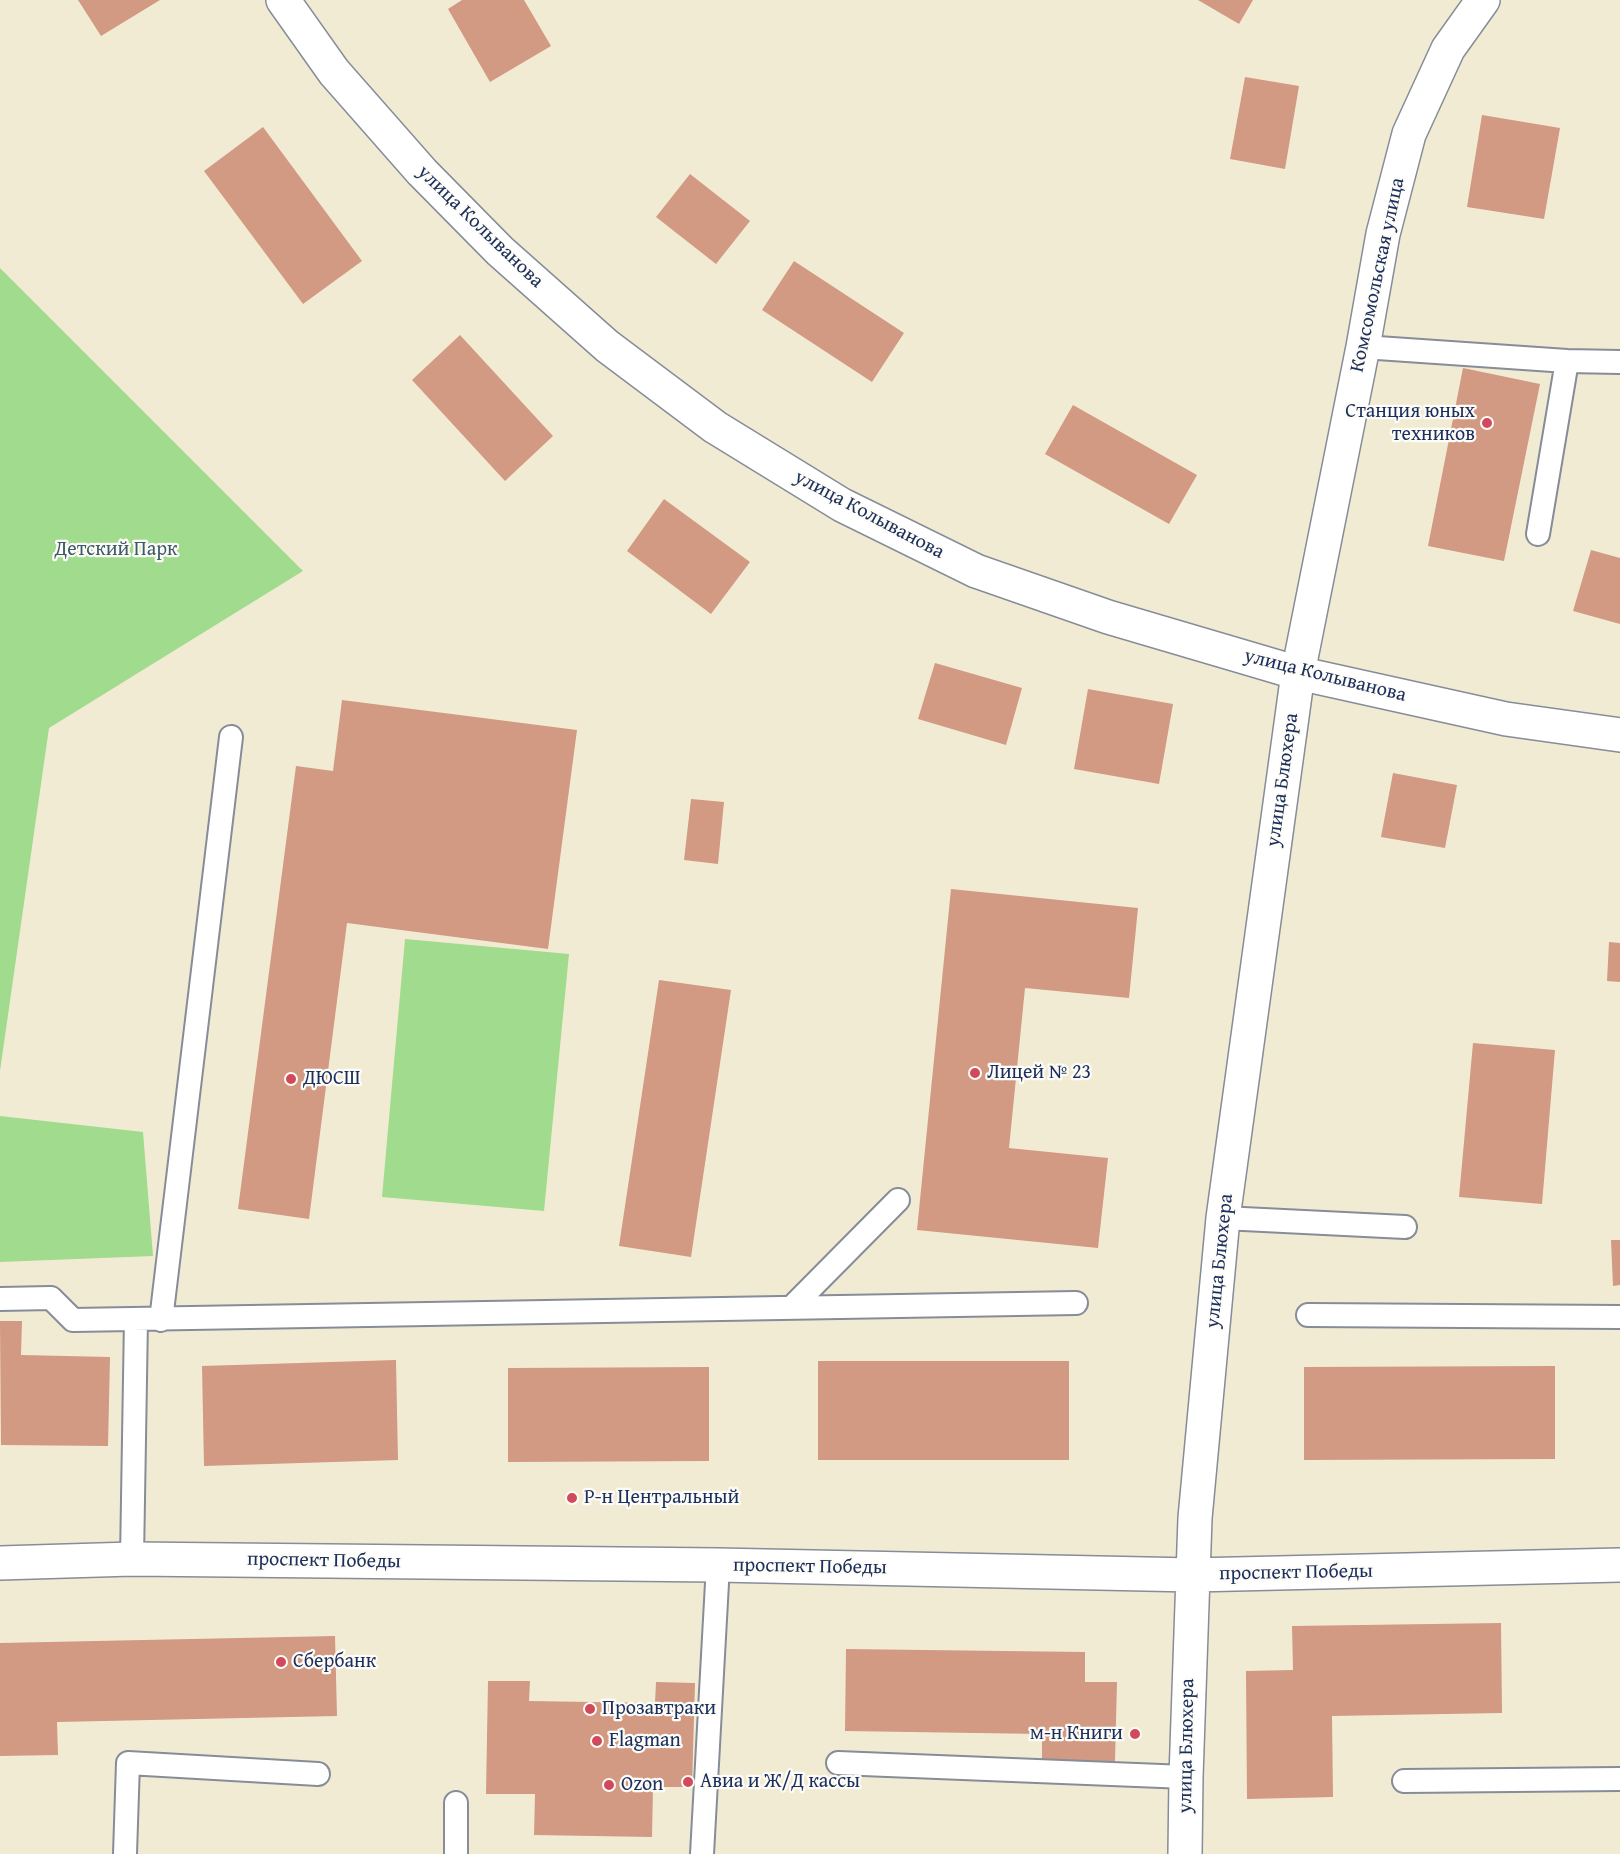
<!DOCTYPE html>
<html>
<head>
<meta charset="utf-8">
<style>
  body { margin:0 }
  canvas { display:block; background:#f2ebd3 }
</style>
</head>
<body>
<canvas width="1620" height="1854"></canvas>
<script>
const c = document.querySelector('canvas').getContext('2d');
c.lineJoin = 'round';
function paint(path, color) { c.fillStyle = color; c.fill(path, 'evenodd'); }
function trace(path, color, width, dash) { c.strokeStyle = color; c.lineWidth = width; c.lineCap = dash ? 'butt' : 'round'; c.setLineDash(dash || []); c.stroke(path); }
function label(font, color, halo, rows, align = 'center') {
  c.font = font + ' "Gentium Book Plus",serif'; c.lineWidth = 4.5; c.setLineDash([]); c.textBaseline = 'middle'; c.strokeStyle = halo; c.fillStyle = color; for (const [text, x, y, turn = 0] of rows) {
    c.save(); c.translate(x, y); c.rotate((+turn || 0) * Math.PI / 180); c.textAlign = isNaN(turn) ? turn : align; if (halo) c.strokeText(text, 0, 0); c.fillText(text, 0, 0); c.restore();
  }
}
const green = new Path2D(`
  M0 268 303 571 49 728 0 1071Z
  M405 939 569 954 544 1211 382 1197Z
  M0 1116 143 1132 153 1256 0 1262Z`);
const building = new Path2D(`
  M78 0H160L101 36Z
  M462 0H524L551 46 490 82 448 9Z
  M1198 0H1253L1239 24Z
  M1245 77 1299 86 1285 169 1230 159Z
  M1482 115 1560 128 1544 219 1467 207Z
  M263 127 362 261 303 304 204 171Z
  M690 174 750 221 716 264 656 217Z
  M794 261 904 333 872 382 762 310Z
  M460 335 553 436 505 481 412 380Z
  M1463 368 1540 384 1504 561 1428 546Z
  M1073 405 1197 475 1169 524 1045 454Z
  M664 499 750 562 711 614 627 551Z
  M1591 550 1620 558V624L1573 611Z
  M935 663 1022 688 1006 745 918 719Z
  M1088 689 1173 704 1159 784 1074 769Z
  M342 700 577 730 548 949 347 923 309 1219 238 1209 296 766 333 771Z
  M1393 773 1457 785 1445 848 1381 837Z
  M691 799 724 802 718 864 684 860Z
  M951 889 1138 908 1129 998 1025 988 1009 1148 1108 1158 1098 1248 917 1230Z
  M1609 942 1620 943V982L1607 981Z
  M659 980 731 990 691 1257 619 1246Z
  M1473 1043 1555 1050 1542 1204 1459 1197Z
  M1611 1240H1620V1285L1613 1286Z
  M0 1321H22L21 1355 110 1357 108 1446 1 1445Z
  M396 1360 398 1460 204 1466 202 1366Z
  M818 1361H1069V1460H818Z
  M1555 1366V1459L1304 1460V1367Z
  M709 1367V1461L508 1462V1368Z
  M1501 1623 1502 1713 1332 1716 1333 1797 1247 1799 1246 1671 1293 1670 1292 1626Z
  M335 1636 337 1716 57 1722 58 1755 0 1756V1643Z
  M846 1649 1085 1652V1682H1117L1115 1761H1042V1734L845 1731Z
  M488 1681H530L529 1701 655 1703 656 1682 695 1683 692 1787H653L652 1837 534 1835 535 1794H486Z`);
const lane = new Path2D(`
  M1363 347 1567 361 1620 362
  M1538 534 1567 361
  M1223 1218 1405 1227
  M0 1299 51 1298 73 1320 1076 1303
  M791 1308 898 1200
  M1308 1315 1620 1317
  M161 1320 231 737
  M132 1559 136 1319
  M838 1763 1186 1777
  M1404 1781 1620 1779
  M125 1854 128 1763 318 1774
  M456 1854V1803
  M702 1854 718 1565`);
const street = new Path2D(`
  M283 0 334 72 422 172 500 251 607 346 715 427 842 505 976 571 1108 617 1254 660 1298 673 1506 719 1620 735
  M0 1563 132 1559 718 1565 1193 1575 1620 1565
  M1185 1854 1186 1777 1195 1518 1223 1218 1298 673 1363 347 1383 234 1409 134 1448 49 1483 0`);
const markers = [
  [1487,423,6,"#d1495b"],
  [975,1073,6,"#d1495b"],
  [291,1079,6,"#d1495b"],
  [572,1498,6,"#d1495b"],
  [281,1662,6,"#d1495b"],
  [590,1709,6,"#d1495b"],
  [1135,1734,6,"#d1495b"],
  [597,1741,6,"#d1495b"],
  [688,1782,6,"#d1495b"],
  [609,1785,6,"#d1495b"]
];
const streetNames = [
  ["улица Колыванова",480,227,44],
  ["Комсомольская улица",1378,275,-78],
  ["улица Колыванова",869,515,28],
  ["улица Колыванова",1325,676,14],
  ["улица Блюхера",1283,780,-82],
  ["улица Блюхера",1220,1261,-84],
  ["проспект Победы",324,1561,1],
  ["проспект Победы",810,1567,1],
  ["проспект Победы",1296,1573,-1],
  ["улица Блюхера",1187,1746,-89]
];
const poiNames = [
  ["Станция юных",1475,412,"right"],
  ["техников",1475,435,"right"],
  ["Лицей № 23",987,1073],
  ["ДЮСШ",303,1079],
  ["Р-н Центральный",584,1498],
  ["Сбербанк",293,1662],
  ["Прозавтраки",602,1709],
  ["м-н Книги",1123,1734,"right"],
  ["Flagman",609,1741],
  ["Авиа и Ж/Д кассы",700,1782],
  ["Ozon",621,1785]
];
const parkNames = [
  ["Детский Парк",116,550]
];
paint(green, '#a0db8e');
paint(building, '#d29983');
trace(lane, '#868d98', 26);
trace(street, '#868d98', 36);
trace(lane, '#fff', 22);
trace(street, '#fff', 33);
for (const [x, y, r, color] of markers) { const dot = new Path2D(); dot.arc(x, y, r, 0, 2 * Math.PI); c.fillStyle = color; c.fill(dot); trace(dot, '#fdfcf7', 2); }
label('20px', '#1b2f5e', '#fdfcf7', streetNames);
label('20px', '#1b2f5e', '#fdfcf7', poiNames, 'left');
label('20px', '#3c5a6a', '#fdfcf7', parkNames);
</script>
</body>
</html>
